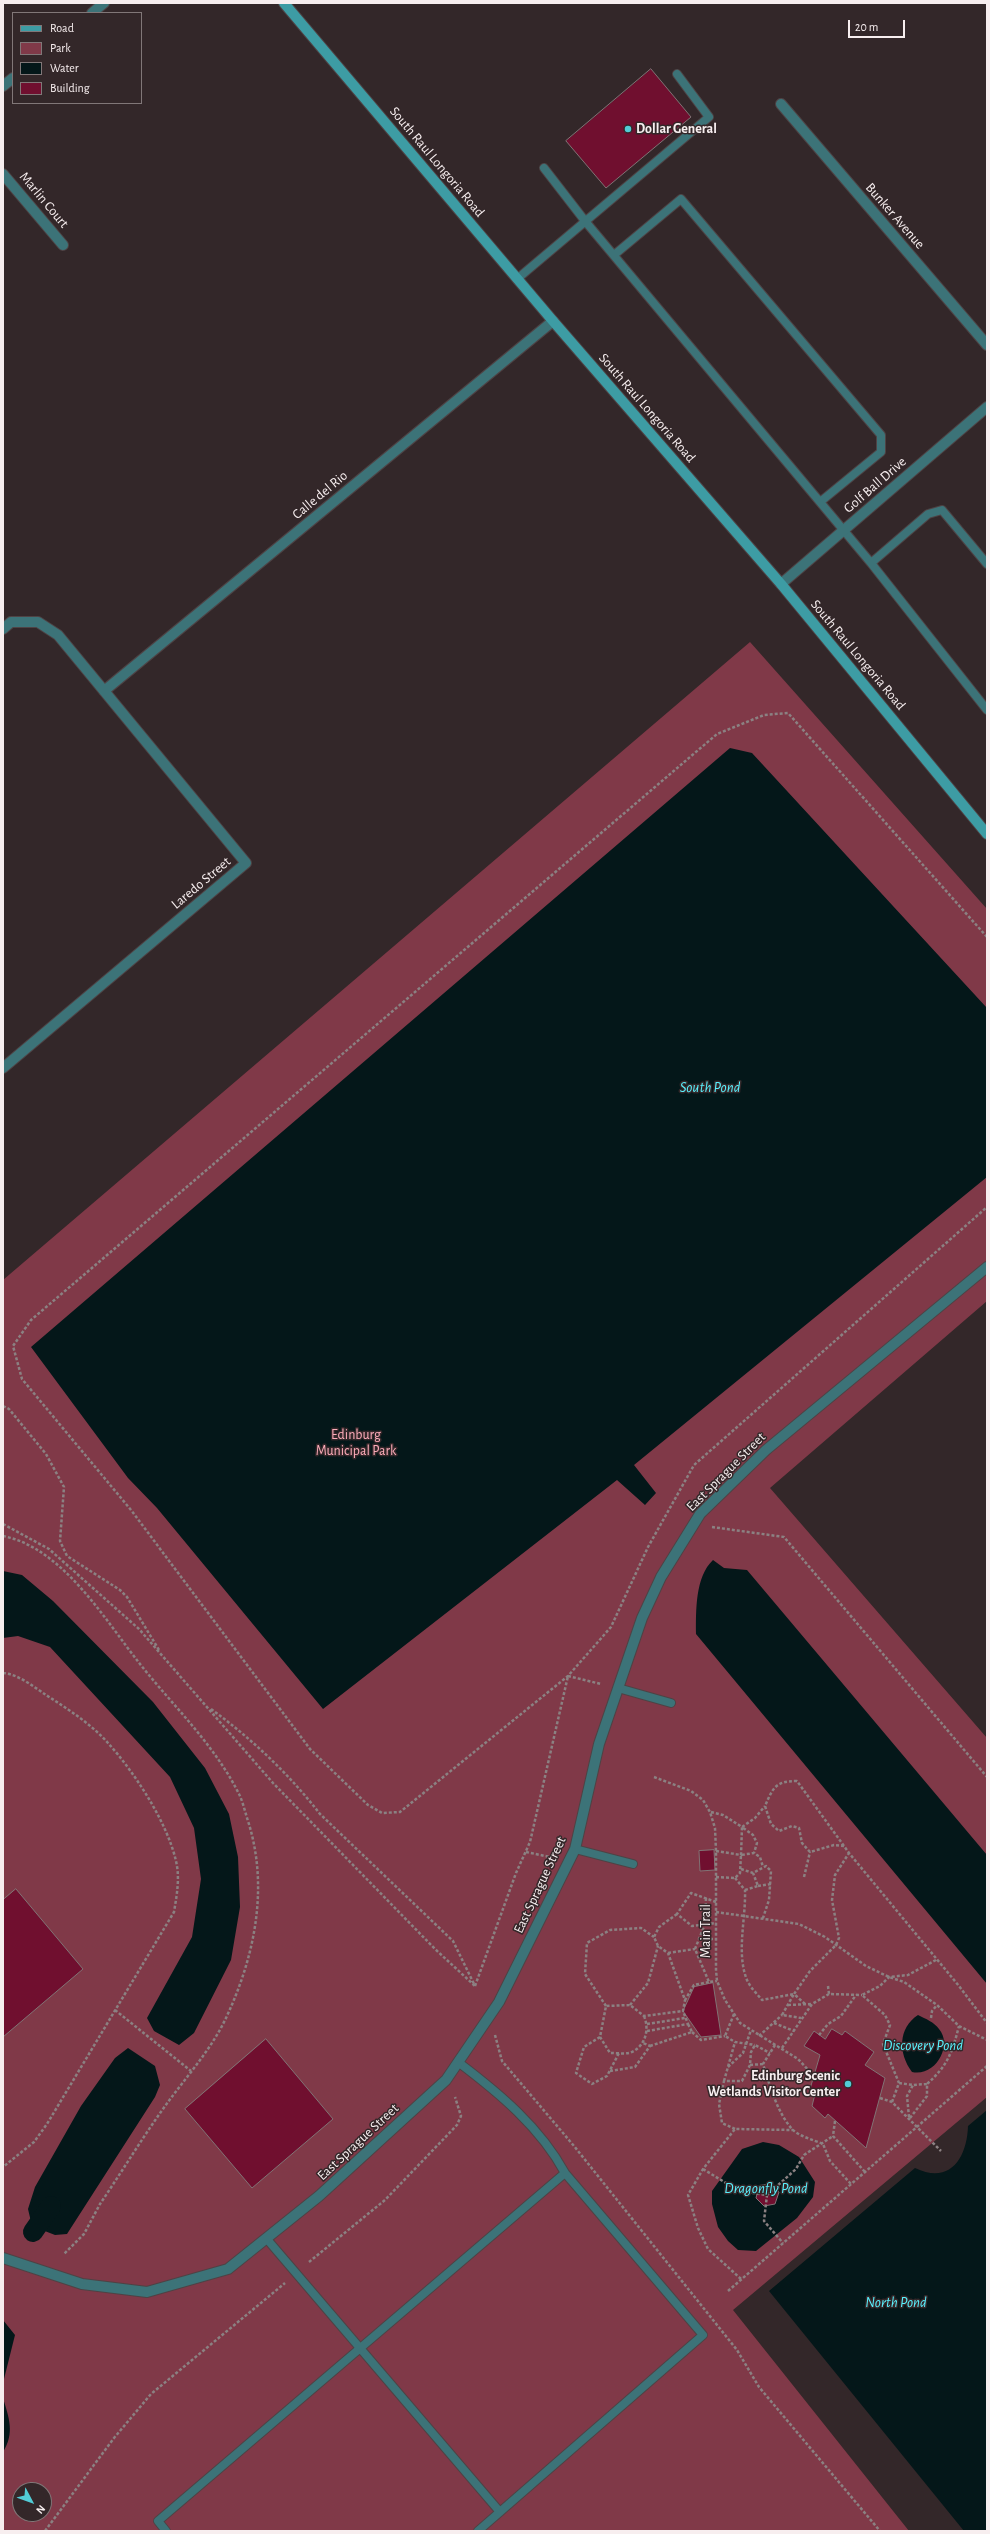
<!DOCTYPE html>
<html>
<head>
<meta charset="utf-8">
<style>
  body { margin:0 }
  #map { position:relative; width:990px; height:2534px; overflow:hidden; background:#332729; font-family:"Alegreya Sans",sans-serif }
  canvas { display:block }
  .frame { position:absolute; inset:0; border:4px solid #f7eeef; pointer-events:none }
  .legend { position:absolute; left:12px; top:12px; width:130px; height:92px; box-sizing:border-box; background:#332729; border:1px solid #817778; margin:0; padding:5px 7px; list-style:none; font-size:12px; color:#f7eeef }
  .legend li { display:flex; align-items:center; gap:8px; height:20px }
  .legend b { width:20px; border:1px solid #817778 }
  .north { position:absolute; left:12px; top:2482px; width:40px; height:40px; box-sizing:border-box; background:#332729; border:1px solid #817778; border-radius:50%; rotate:131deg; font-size:11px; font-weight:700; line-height:16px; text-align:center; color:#f7eeef }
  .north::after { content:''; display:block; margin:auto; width:14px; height:18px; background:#52ccd6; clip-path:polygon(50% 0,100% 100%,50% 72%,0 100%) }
  .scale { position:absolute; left:848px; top:20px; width:57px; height:18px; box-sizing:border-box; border:2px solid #f7eeef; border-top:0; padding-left:5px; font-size:12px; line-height:14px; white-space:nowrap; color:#f7eeef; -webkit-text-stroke:3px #332729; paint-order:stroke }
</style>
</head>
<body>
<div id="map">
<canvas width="990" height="2534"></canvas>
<div class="frame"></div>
<ul class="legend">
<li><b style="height:5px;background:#3d9ca4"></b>Road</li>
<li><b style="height:11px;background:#803948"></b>Park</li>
<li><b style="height:11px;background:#041719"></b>Water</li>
<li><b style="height:11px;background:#700f2f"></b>Building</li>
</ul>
<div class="north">N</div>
<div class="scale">20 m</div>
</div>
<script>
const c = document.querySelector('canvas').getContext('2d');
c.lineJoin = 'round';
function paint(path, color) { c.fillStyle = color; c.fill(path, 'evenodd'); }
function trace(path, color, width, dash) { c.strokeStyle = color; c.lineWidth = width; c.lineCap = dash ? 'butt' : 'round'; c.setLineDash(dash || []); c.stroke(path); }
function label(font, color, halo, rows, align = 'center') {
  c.font = font + ' "Alegreya Sans",sans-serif'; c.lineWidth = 3; c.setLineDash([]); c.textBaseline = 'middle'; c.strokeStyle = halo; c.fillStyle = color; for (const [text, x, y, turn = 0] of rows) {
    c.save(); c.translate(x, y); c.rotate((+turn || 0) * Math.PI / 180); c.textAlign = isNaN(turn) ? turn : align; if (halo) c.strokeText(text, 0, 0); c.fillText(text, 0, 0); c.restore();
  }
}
const green = new Path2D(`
  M750 642 987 909V1301L770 1488 987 1738V2097L733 2310 909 2531H3V1280ZM20 2490H44V2514H20Z`);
const water = new Path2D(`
  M730 748 752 753 987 1008V1177L634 1465 656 1493 645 1505 617 1480 323 1709 157 1508 128 1478 31 1347Z
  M713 1560 724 1568 747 1570 987 1855V1984L696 1634C696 1611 695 1577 713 1560Z
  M3 1571 22 1575 53 1601 153 1702 205 1768 229 1814 238 1857 240 1907 231 1960 194 2033 179 2045 154 2031 147 2018 192 1937 201 1879 194 1828 170 1777 50 1647 18 1636 3 1638Z
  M918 2015C926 2019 934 2022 939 2029 953 2045 936 2077 912 2072 898 2053 898 2028 918 2015Z
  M128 2048 155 2066 160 2085 155 2097 67 2234 55 2235 32 2226 28 2209 35 2187 81 2106 115 2058Z
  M987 2110V2531H964L769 2291 915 2168C950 2185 967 2158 968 2126Z
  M763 2142 779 2145 799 2157 815 2182 813 2197 797 2218 756 2251 738 2250 728 2241 718 2227 712 2204V2191L742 2149Z
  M3 2320 15 2335 3 2383Z
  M3 2398C9 2418 15 2433 3 2452Z`);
const canal = new Path2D(`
  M33 2232 51 2206`);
const building = new Path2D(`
  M651 69 691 117 606 188 566 141Z
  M714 1850 715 1870 700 1871 699 1851Z
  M16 1889 83 1969 3 2037V1900Z
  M713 1983 721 2035 701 2037 683 2011 694 1987Z
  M832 2029 842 2035 845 2031 874 2052 865 2065 885 2078 866 2148 828 2114 825 2118 812 2106 816 2090 810 2089 820 2055 804 2046 814 2031 825 2039Z
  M266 2039 333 2119 252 2188 185 2109Z
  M771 2184 779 2192 775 2204 764 2206 756 2198 759 2186Z`);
const path = new Path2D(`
  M987 937 788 713 764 715 717 734 31 1320 13 1346 22 1379 131 1510 310 1749 368 1805 382 1813 400 1812 568 1676 611 1627 648 1547 694 1465 987 1207
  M3 1406 9 1409 46 1454 64 1487 60 1541 67 1556 120 1590 127 1597 159 1650
  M3 1524 49 1549 139 1629 273 1783 435 1949 475 1986
  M712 1527 784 1537 987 1777
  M3 1536C63 1548 105 1620 140 1664 174 1707 214 1744 239 1794 243 1802 245 1812 248 1821 269 1887 255 1956 226 2018 212 2048 188 2075 168 2102 144 2135 123 2170 100 2204L84 2234 64 2254
  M3 1673C18 1674 34 1687 46 1695 68 1709 91 1724 108 1743 135 1773 167 1822 176 1861 180 1878 177 1894 174 1912L47 2124 34 2142 3 2167
  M568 1676 601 1684
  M211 1709C252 1739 289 1774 320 1814L453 1941 474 1984
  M654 1777 691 1791 703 1800 710 1812 715 1828 716 1851V1970L717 1981 725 2000 740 2023 798 2059 814 2076
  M711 1812 723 1815 742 1827 755 1818 765 1806
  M844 1846 834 1845 810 1852 802 1843 799 1828 792 1826 779 1831 771 1824 765 1806C773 1788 775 1781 797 1781L844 1846 849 1853 959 1986 987 2023
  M716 1851 741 1855 742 1827 753 1835 757 1843 754 1853
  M526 1852 550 1857
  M741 1869 753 1873 766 1866 771 1871 769 1900 763 1918
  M716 1877 735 1878 740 1873 741 1855 754 1853 760 1857 763 1867
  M804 1877 810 1852
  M735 1878 745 1890C746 1919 736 1953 747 1980 750 1987 757 1994 762 2000L794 1994 782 2015 801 2018
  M758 1886 771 1884
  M745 1890 758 1886 753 1873
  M706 1898 705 1924 695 1949 709 1982 717 1981
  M716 1902 691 1893 677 1914 692 1926 716 1923
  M716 1912 799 1924 825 1937 866 1966 889 1977 904 1982 937 2005 959 2026 987 2040
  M677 1914 659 1927 654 1937 658 1946 668 1953 685 2000 694 1985 709 1982
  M700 1939H716
  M668 1953 695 1949
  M475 1986 516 1873 530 1842 568 1676
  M828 1986 829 1994
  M805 2004 794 1994 810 1971 836 1945 839 1938 832 1900 835 1875 849 1853
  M630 2005 648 1983 658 1946
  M788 2005 812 2004
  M606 2006 585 1974 587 1943 610 1930 641 1928 654 1937
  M115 2010 191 2071
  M734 2014 725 2036 735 2042 755 2045
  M644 2016C650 2030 645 2048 629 2053 624 2054 616 2053 610 2053L600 2037 606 2006 630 2005 644 2016 683 2011 685 2000
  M931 2018 932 2011 937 2005
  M774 2023 794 2031
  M647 2024 685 2018
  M647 2031 688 2024 683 2011
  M692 2032 701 2040 725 2036
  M495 2035 502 2061 574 2146 737 2350 759 2387 880 2531
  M819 2035 828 2024 841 2016 856 1995
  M759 2036 782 2015
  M600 2037 584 2047 576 2073 592 2084 607 2076 619 2053
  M775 2045 763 2064C770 2086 777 2112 792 2129 798 2136 814 2140 823 2144L830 2161 851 2184
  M650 2046 692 2032 688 2024
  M782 2048 812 2004 829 1994 862 1995
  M763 2064 750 2065 751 2052 755 2045 770 2053
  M728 2067 743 2053 751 2030
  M610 2071 635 2067 650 2046 643 2043
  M724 2081 735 2042
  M899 2083 913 2085 927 2084
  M880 2098 892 2102 941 2151
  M892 2102 899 2083 883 2044 890 2025 885 2015 862 1995 880 1986 889 1977 908 1975 936 1960
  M909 2117 907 2096 913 2085
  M910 2118 927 2096V2084C948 2065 952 2053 959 2026
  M835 2121 833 2136 865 2172
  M735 2129 722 2123 719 2104 724 2081H742L750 2065
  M703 2169 739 2191 767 2195 764 2221 783 2243
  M767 2195 796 2169 804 2155 833 2136
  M309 2262 385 2200 457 2125 461 2116 455 2097
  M741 2279 708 2249 698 2228 688 2195 703 2169 735 2129 793 2130
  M728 2291 987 2066
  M45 2531 114 2438 151 2394 285 2283`);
const service = new Path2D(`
  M544 168 585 221 871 563 987 710
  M614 255 681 199 881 435V452L820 502
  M517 279 709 117 677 74
  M871 563 928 514 942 510 987 564
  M618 1688 671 1703
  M575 1849 633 1864
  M458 2062C499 2093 540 2127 565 2173
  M266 2238 500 2512
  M166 2531 158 2521 565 2173 703 2335 478 2531`);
const minor = new Path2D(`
  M92 13 104 3
  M3 86 13 78
  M781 104 987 345
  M3 174 63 245
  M781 584 987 407
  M3 629 11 622H38L58 635 246 863 3 1068
  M104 691 553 321`);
const tertiary = new Path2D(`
  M3 2258 82 2284 147 2292 228 2269 319 2196 446 2080 499 2002 575 1849 599 1744 642 1618 661 1577 700 1514 766 1450 987 1267`);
const secondary = new Path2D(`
  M284 3 553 321 781 584 987 834`);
const markers = [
  [628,129,4,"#52ccd6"],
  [848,2084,4,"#52ccd6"]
];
const poiNames = [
  ["Dollar General",636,129],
  ["Edinburg Scenic",840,2076,"right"],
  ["Wetlands Visitor Center",840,2092,"right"]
];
const streetNames = [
  ["South Raul Longoria Road",437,162,50],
  ["Marlin Court",44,200,50],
  ["Bunker Avenue",895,216,49],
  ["South Raul Longoria Road",647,408,49],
  ["Golf Ball Drive",875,485,-41],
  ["Calle del Rio",320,495,-40],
  ["South Raul Longoria Road",858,655,50],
  ["Laredo Street",201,883,-40],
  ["East Sprague Street",726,1472,-45],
  ["East Sprague Street",540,1885,-65],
  ["Main Trail",706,1931,-90],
  ["East Sprague Street",358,2142,-43]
];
const parkNames = [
  ["Edinburg",356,1435],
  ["Municipal Park",356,1451]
];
const waterNames = [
  ["South Pond",710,1087],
  ["Discovery Pond",923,2045],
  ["Dragonfly Pond",766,2188],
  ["North Pond",896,2302]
];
paint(green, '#803948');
paint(water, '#041719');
trace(canal, '#041719', 20);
paint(building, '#700f2f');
trace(building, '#817375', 1);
trace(service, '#4e4345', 10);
trace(minor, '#4e4345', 12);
trace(tertiary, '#4e4345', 12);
trace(secondary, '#4e4345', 12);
trace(path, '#8b8182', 2.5, [3, 2]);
trace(service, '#3c7378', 8);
trace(minor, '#3c7378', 10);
trace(tertiary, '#3c7378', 10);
trace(secondary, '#3d9ca4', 10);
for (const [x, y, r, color] of markers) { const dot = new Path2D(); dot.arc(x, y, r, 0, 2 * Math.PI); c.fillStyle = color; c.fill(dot); trace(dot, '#332729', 1.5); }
label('bold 14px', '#f7eeef', '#332729', poiNames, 'left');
label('14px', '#f7eeef', '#332729', streetNames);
label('14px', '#fcabb9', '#332729', parkNames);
label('italic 15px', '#59f2fe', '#332729', waterNames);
</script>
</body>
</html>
